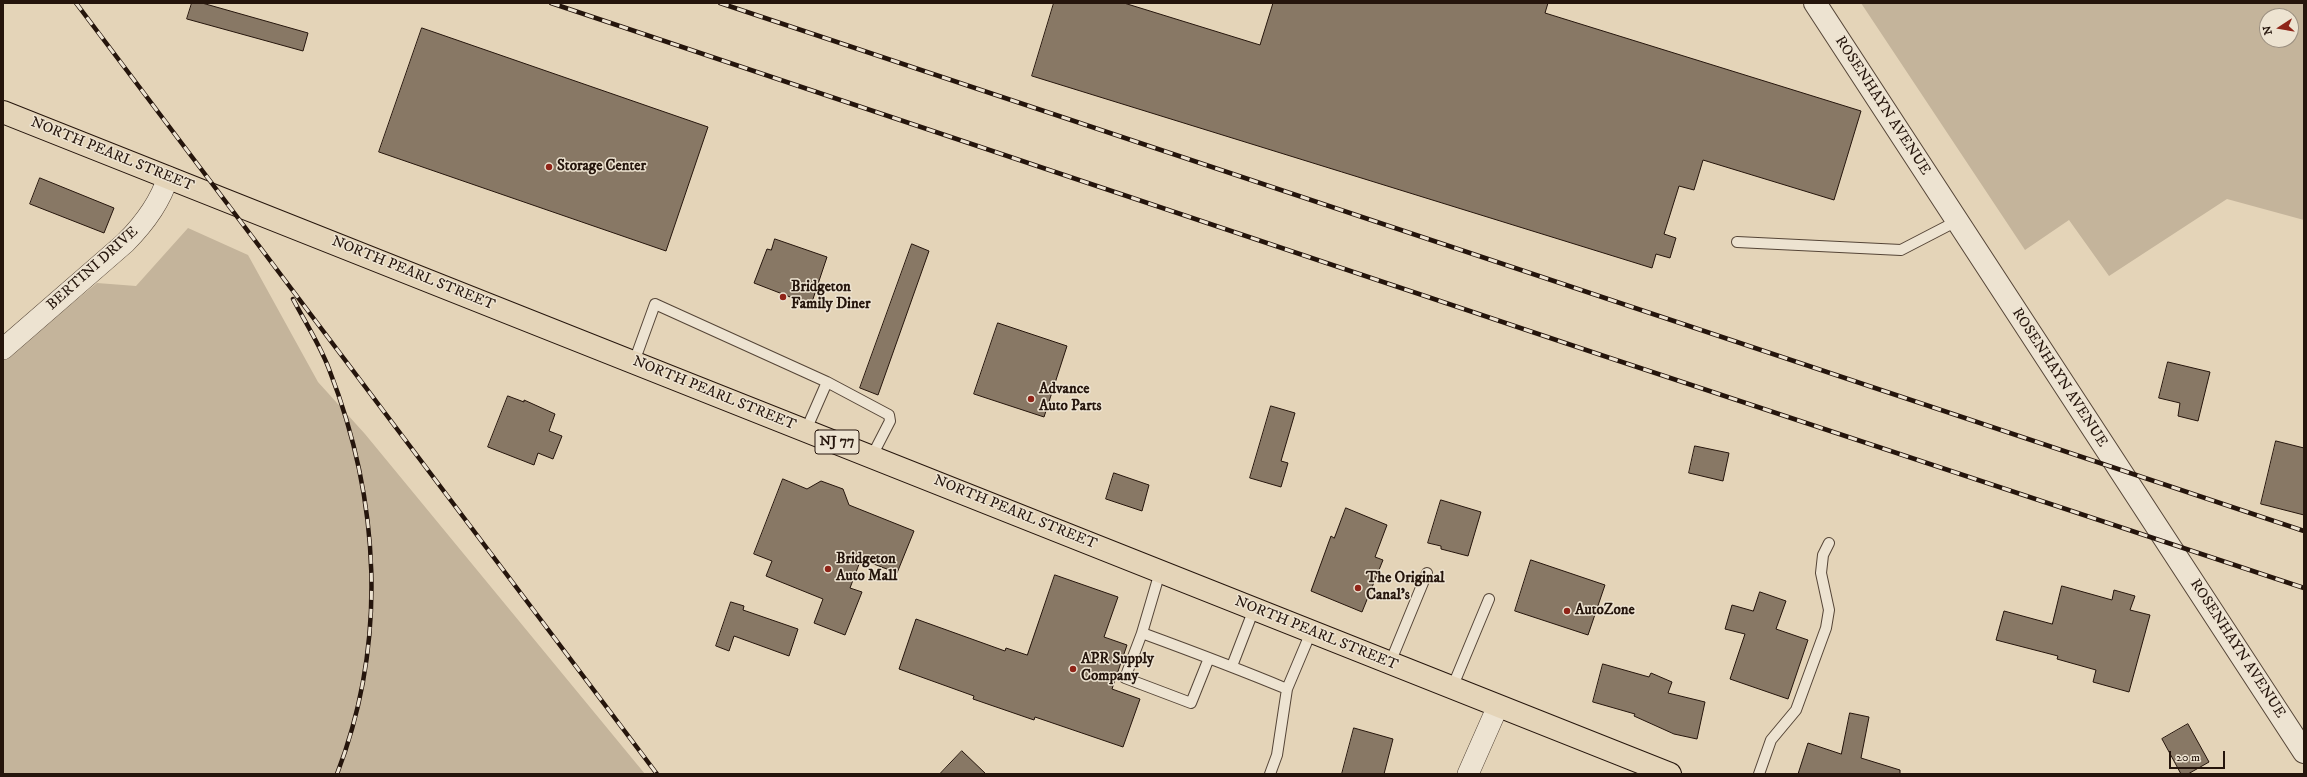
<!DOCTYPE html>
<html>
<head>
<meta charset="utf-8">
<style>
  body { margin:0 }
  #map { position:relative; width:2307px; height:777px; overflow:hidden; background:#e4d4b8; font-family:"IM FELL DW Pica",serif }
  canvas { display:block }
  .frame { position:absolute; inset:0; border:4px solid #25150c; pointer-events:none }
  .north { position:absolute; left:2259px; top:8px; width:40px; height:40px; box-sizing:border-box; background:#ede3d1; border:1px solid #9d9182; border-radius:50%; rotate:258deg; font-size:11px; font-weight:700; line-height:16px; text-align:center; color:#25150c }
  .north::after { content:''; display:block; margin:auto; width:14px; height:18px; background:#8f2418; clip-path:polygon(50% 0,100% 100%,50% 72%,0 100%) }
  .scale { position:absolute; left:2169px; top:751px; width:56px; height:18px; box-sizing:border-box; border:2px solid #25150c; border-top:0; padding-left:5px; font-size:12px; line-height:14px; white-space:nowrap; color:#25150c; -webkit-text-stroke:3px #ede3d1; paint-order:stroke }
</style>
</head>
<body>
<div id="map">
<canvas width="2307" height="777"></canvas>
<div class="frame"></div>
<div class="north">N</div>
<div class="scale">20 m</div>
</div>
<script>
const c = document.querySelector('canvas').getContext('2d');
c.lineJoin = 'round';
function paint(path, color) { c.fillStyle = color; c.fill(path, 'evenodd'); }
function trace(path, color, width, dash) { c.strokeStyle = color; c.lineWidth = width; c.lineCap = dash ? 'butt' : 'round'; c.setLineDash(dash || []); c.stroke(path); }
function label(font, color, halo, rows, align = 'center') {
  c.font = font + ' "IM FELL DW Pica",serif'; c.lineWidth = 3; c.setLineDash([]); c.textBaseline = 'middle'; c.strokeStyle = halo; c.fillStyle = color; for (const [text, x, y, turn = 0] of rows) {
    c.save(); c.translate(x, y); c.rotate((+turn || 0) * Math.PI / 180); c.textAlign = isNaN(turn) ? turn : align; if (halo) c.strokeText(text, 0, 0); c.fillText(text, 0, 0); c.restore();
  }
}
const green = new Path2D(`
  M1861 3H2304V220L2227 199 2109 276 2069 220 2025 250ZM2267 16H2291V40H2267Z
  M188 228 248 255 318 382 365 434 645 774H3V360L97 283 136 286Z`);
const building = new Path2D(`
  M192 3H202L308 33 303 51 187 19Z
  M1054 3H1124L1260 45 1273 3H1548L1545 13 1861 111 1834 200 1703 160 1694 190 1679 186 1664 234 1676 238 1670 258 1656 254 1652 268 1032 76Z
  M422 28 708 127 666 251 379 152Z
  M40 178 114 208 104 233 30 204Z
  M775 239 827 257 811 305 754 283 767 249 771 250Z
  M912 244 929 251 878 395 860 388Z
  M998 323 1067 346 1044 417 974 394Z
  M2168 362 2210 372 2198 421 2178 416 2180 403 2159 398Z
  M508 396 524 402V400L555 414 549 431 562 436 553 459 538 453 534 465 488 447Z
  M1271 406 1295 413 1281 461 1288 463 1281 487 1250 478Z
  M2276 441 2304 448V515L2261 504Z
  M1695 446 1729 453 1723 481 1689 473Z
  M1114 473 1149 485 1142 511 1106 499Z
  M783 479 807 489 821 481 843 489 849 505 914 531 897 573 861 559 850 588 862 592 845 635 814 623 823 599 766 576 772 561 754 554Z
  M1441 500 1481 512 1468 556 1441 549V546L1428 543Z
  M1346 508 1387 525 1375 557 1383 560 1362 612 1311 591 1331 536 1334 538Z
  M1531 560 1605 585 1588 635 1515 611Z
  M1055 575 1118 597 1104 637 1127 645 1112 689 1140 699 1123 747 1035 717 1034 720 973 699 974 696 899 669 916 619 1005 651 1006 648 1027 655Z
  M2062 586 2112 600 2114 590 2135 596 2130 610 2150 615 2129 692 2093 682 2096 670 2057 659 2058 656 1996 640 2004 611 2052 624Z
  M1760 592 1786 601 1776 629 1808 640 1788 699 1730 679 1745 634 1725 629 1732 605 1753 611Z
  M731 602 744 606 743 610 798 629 789 656 734 636 729 651 716 646Z
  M1603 664 1649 677 1651 673 1672 682 1668 693 1705 702 1697 739 1674 734 1634 716 1635 714 1593 702Z
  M1850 713 1869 717 1861 758 1900 770V774H1798L1808 743 1841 754Z
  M2188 724 2209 762 2188 774H2181L2162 739Z
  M1354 728 1393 739 1384 774H1342Z
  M962 751 986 774H940Z`);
const service = new Path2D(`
  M1737 242 1901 250 1957 221
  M634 362 655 304 827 382 806 430
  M827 382 889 415 890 421 872 456
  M1142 633 1160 572
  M1209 658 1191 703 1125 678 1142 633C1191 651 1239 669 1287 689L1311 632
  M1390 663 1427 573
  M1232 666 1254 609
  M1452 688 1489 599
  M1270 774 1277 755 1287 689
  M1759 774 1771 740 1796 710 1826 628 1829 610 1821 573 1823 555 1829 543`);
const minor = new Path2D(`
  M3 349 125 243C144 224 160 203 168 177
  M1468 774 1498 706`);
const tertiary = new Path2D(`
  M1815 3 2304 752`);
const primary = new Path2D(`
  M3 112 1670 774`);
const rail = new Path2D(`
  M76 3 657 774
  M551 3 1607 357 2304 588
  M720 3 2304 531
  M293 299C305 322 320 345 329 369 380 500 388 641 337 774`);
const markers = [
  [549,167,4,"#8f2418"],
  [783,297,4,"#8f2418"],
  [1031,399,4,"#8f2418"],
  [828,569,4,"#8f2418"],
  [1358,588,4,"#8f2418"],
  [1567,611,4,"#8f2418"],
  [1073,669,4,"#8f2418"]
];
const shields = [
  [837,442,44]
];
const shieldNames = [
  ["NJ 77",837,442]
];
const streetNames = [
  ["ROSENHAYN AVENUE",1882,106,57],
  ["NORTH PEARL STREET",112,155,22],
  ["BERTINI DRIVE",93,269,-42],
  ["NORTH PEARL STREET",413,274,22],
  ["ROSENHAYN AVENUE",2059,378,57],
  ["NORTH PEARL STREET",714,394,22],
  ["NORTH PEARL STREET",1015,513,22],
  ["NORTH PEARL STREET",1316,634,22],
  ["ROSENHAYN AVENUE",2237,649,57]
];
const poiNames = [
  ["Storage Center",557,167],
  ["Bridgeton",791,288],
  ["Family Diner",791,305],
  ["Advance",1039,390],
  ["Auto Parts",1039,407],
  ["Bridgeton",836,560],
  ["Auto Mall",836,577],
  ["The Original",1366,579],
  ["Canal's",1366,596],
  ["AutoZone",1575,611],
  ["APR Supply",1081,660],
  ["Company",1081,677]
];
paint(green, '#c4b49b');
paint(building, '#887865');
trace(building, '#25150c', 1);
trace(service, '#554537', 12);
trace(minor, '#554537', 22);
trace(tertiary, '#554537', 24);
trace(primary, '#25150c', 24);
trace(service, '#ede3d1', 10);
trace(minor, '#ede3d1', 21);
trace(tertiary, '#ede3d1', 22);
trace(primary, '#e4d4b8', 22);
trace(rail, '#25150c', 4.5);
trace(rail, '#ede3d1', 3, [9]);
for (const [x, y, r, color] of markers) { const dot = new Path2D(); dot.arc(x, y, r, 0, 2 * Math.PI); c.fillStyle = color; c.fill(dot); trace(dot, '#ede3d1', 1.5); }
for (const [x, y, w] of shields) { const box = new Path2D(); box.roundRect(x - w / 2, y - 12, w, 24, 3); c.fillStyle = '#ede3d1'; c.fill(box); trace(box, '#25150c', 1); }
label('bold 14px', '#25150c', null, shieldNames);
label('15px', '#25150c', '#ede3d1', streetNames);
label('bold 15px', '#25150c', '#ede3d1', poiNames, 'left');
</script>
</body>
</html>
